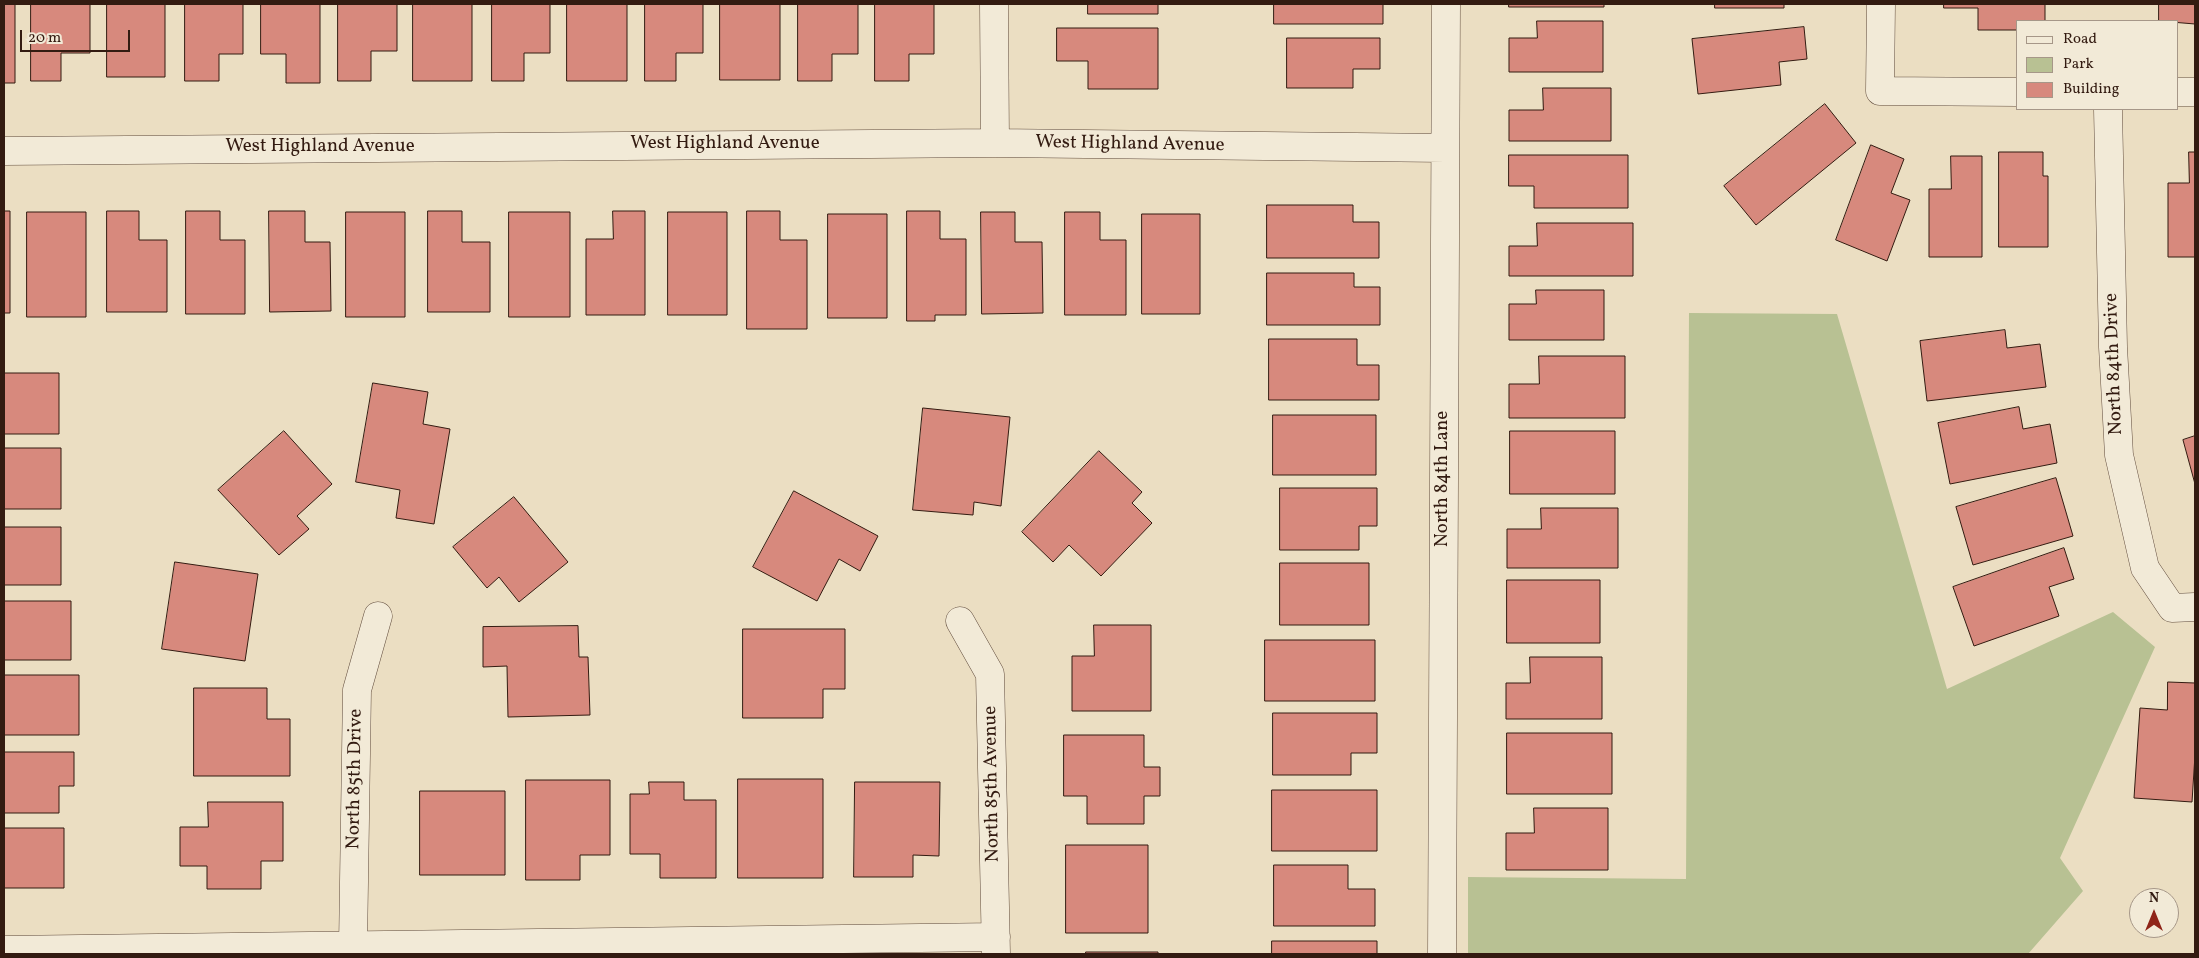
<!DOCTYPE html>
<html>
<head>
<meta charset="utf-8">
<style>
  body { margin:0 }
  #map { position:relative; width:2199px; height:958px; overflow:hidden; background:#ebdec2; font-family:Vollkorn,serif }
  canvas { display:block }
  .frame { position:absolute; inset:0; border:5px solid #331b11; pointer-events:none }
  .legend { position:absolute; left:2016px; top:20px; width:162px; height:90px; box-sizing:border-box; background:#f2ead7; border:1px solid #a69788; margin:0; padding:6px 9px; list-style:none; font-size:15px; color:#331b11 }
  .legend li { display:flex; align-items:center; gap:10px; height:25px }
  .legend b { width:25px; border:1px solid #a69788 }
  .north { position:absolute; left:2129px; top:888px; width:50px; height:50px; box-sizing:border-box; background:#f2ead7; border:1px solid #a69788; border-radius:50%; rotate:0deg; font-size:14px; font-weight:700; line-height:20px; text-align:center; color:#331b11 }
  .north::after { content:''; display:block; margin:auto; width:18px; height:22px; background:#8f2418; clip-path:polygon(50% 0,100% 100%,50% 72%,0 100%) }
  .scale { position:absolute; left:20px; top:30px; width:110px; height:22px; box-sizing:border-box; border:2px solid #331b11; border-top:0; padding-left:6px; font-size:15px; line-height:18px; white-space:nowrap; color:#331b11; -webkit-text-stroke:4px #f2ead7; paint-order:stroke }
</style>
</head>
<body>
<div id="map">
<canvas width="2199" height="958"></canvas>
<div class="frame"></div>
<ul class="legend">
<li><b style="height:6px;background:#f2ead7"></b>Road</li>
<li><b style="height:14px;background:#b8c193"></b>Park</li>
<li><b style="height:14px;background:#d7897d"></b>Building</li>
</ul>
<div class="north">N</div>
<div class="scale">20 m</div>
</div>
<script>
const c = document.querySelector('canvas').getContext('2d');
c.lineJoin = 'round';
function paint(path, color) { c.fillStyle = color; c.fill(path, 'evenodd'); }
function trace(path, color, width, dash) { c.strokeStyle = color; c.lineWidth = width; c.lineCap = dash ? 'butt' : 'round'; c.setLineDash(dash || []); c.stroke(path); }
function label(font, color, halo, rows, align = 'center') {
  c.font = font + ' Vollkorn,serif'; c.lineWidth = 4; c.setLineDash([]); c.textBaseline = 'middle'; c.strokeStyle = halo; c.fillStyle = color; for (const [text, x, y, turn = 0] of rows) {
    c.save(); c.translate(x, y); c.rotate((+turn || 0) * Math.PI / 180); c.textAlign = isNaN(turn) ? turn : align; if (halo) c.strokeText(text, 0, 0); c.fillText(text, 0, 0); c.restore();
  }
}
const green = new Path2D(`
  M1689 313 1837 314 1947 689 2113 612 2155 647 2060 858 2083 891 2028 954H1468V877L1686 879Z`);
const building = new Path2D(`
  M4 4H15V83H4Z
  M31 4H90V53H61V81H31Z
  M107 4H165V77H107Z
  M185 4H243V54H219V81H185Z
  M261 4H320V83H286V54H261Z
  M338 4H397V51H371V81H338Z
  M413 4H472V81H413Z
  M492 4H550V53H524V81H492Z
  M567 4H627V81H567Z
  M645 4H703V53H676V81H645Z
  M720 4H780V80H720Z
  M798 4H858V54H832V81H798Z
  M875 4H934V54H909V81H875Z
  M1088 4H1158V14H1088Z
  M1274 4H1383V24H1274Z
  M1509 4H1604V7H1509Z
  M1715 4H1784V8H1715Z
  M1944 4H2045V21H2018V30H1978V8H1944Z
  M2159 4H2195V24L2159 21Z
  M1537 21H1603V72H1509V38H1537Z
  M1804 27 1807 59 1779 62 1781 85 1698 94 1692 39Z
  M1057 28H1158V89H1088V61H1057Z
  M1287 38H1380V69H1353V88H1287Z
  M1543 88H1611V141H1509V110H1543Z
  M1825 104 1856 143 1756 225 1724 186Z
  M1871 145 1904 159 1891 193 1910 200 1887 261 1836 240Z
  M1999 152H2043V176H2048V247H1999Z
  M2189 152H2195V257H2168V183H2189Z
  M1509 155H1628V208H1534V186H1509Z
  M1951 156H1982V257H1929V189H1951Z
  M1267 205H1353V222H1379V258H1267Z
  M4 211H10V313H4Z
  M107 211H139V240H167V312H107Z
  M186 211H220V240H245V314H186Z
  M269 211H305V242H330L331 311 270 312Z
  M428 211H462V242H490V312H428Z
  M613 211H645V315H586V239H613Z
  M747 211H780V240H807V329H747Z
  M907 211H940V239H966V315H935V321H907Z
  M27 212H86V317H27Z
  M346 212H405V317H346Z
  M509 212H570V317H509Z
  M668 212H727V315H668Z
  M981 212H1015V242H1042L1043 313 982 314Z
  M1065 212H1100V240H1126V315H1065Z
  M828 214H887V318H828Z
  M1142 214H1200V314H1142Z
  M1537 223H1633V276H1509V246H1537Z
  M1267 273H1354V287H1380V325H1267Z
  M1536 290H1604V340H1509V304H1536Z
  M2005 330 2007 348 2040 344 2046 387 1927 401 1920 341Z
  M1269 339H1357V365H1379V400H1269Z
  M1539 356H1625V418H1509V384H1539Z
  M4 373H59V434H4Z
  M373 383 428 392 423 424 450 429 434 524 396 518 400 490 356 482Z
  M2019 407 2023 429 2050 424 2057 463 1950 484 1938 423Z
  M923 408 1010 417 1001 506 974 502 973 515 913 510Z
  M1273 415H1376V475H1273Z
  M284 431 332 484 297 516 309 529 279 555 218 490Z
  M1510 431H1615V494H1510Z
  M2195 436V484L2183 440Z
  M4 448H61V509H4Z
  M1099 451 1142 492 1132 503 1152 523 1101 576 1069 545 1053 562 1022 532Z
  M2056 478 2073 536 1973 565 1956 507Z
  M1280 488H1377V526H1359V550H1280Z
  M794 491 878 536 860 571 839 559 817 601 753 567Z
  M514 497 568 562 519 602 499 577 487 588 453 547Z
  M1541 508H1618V568H1507V529H1541Z
  M4 527H61V585H4Z
  M2064 548 2074 579 2049 587 2059 616 1974 646 1953 587Z
  M175 562 258 574 245 661 162 649Z
  M1280 563H1369V625H1280Z
  M1507 580H1600V643H1507Z
  M4 601H71V660H4Z
  M1094 625H1151V711H1072V656H1094Z
  M578 626 579 657H588L590 715 508 717 507 666 483 667V627Z
  M743 629H845V689H823V718H743Z
  M1265 640H1375V701H1265Z
  M1530 657H1602V719H1506V683H1530Z
  M4 675H79V735H4Z
  M2168 682 2195 683V755L2192 802 2134 798 2140 708 2167 710Z
  M194 688H267V719H290V776H194Z
  M1273 713H1377V753H1351V775H1273Z
  M1507 733H1612V794H1507Z
  M1064 735H1144V767H1160V796H1144V824H1087V796H1064Z
  M4 752H74V786H59V813H4Z
  M738 779H823V878H738Z
  M526 780H610V855H580V880H526Z
  M649 782H684V800H716V878H660V854H630V794H649Z
  M855 782H940L939 856 913 855V877H854Z
  M1272 790H1377V851H1272Z
  M420 791H505V875H420Z
  M208 802H283V861H261V889H207V866H180V827H208Z
  M1534 808H1608V870H1506V833H1534Z
  M4 828H64V888H4Z
  M1066 845H1148V933H1066Z
  M1274 865H1348V889H1375V926H1274Z
  M1272 941H1377V954H1272Z
  M1086 952H1158V954H1086Z`);
const minor = new Path2D(`
  M994 4 995 143
  M1881 4 1880 91 2018 92
  M2178 92H2195
  M2108 109 2113 347 2119 455 2145 568 2172 608 2195 607
  M4 151 995 143 1445 148
  M960 621 990 674 996 954
  M353 946 357 690 378 616
  M4 950 996 937
  M1442 954 1446 4`);
const streetNames = [
  ["West Highland Avenue",725,145],
  ["West Highland Avenue",1130,145,1],
  ["West Highland Avenue",320,148],
  ["North 84th Drive",2115,364,-92],
  ["North 84th Lane",1444,479,-90],
  ["North 85th Drive",356,779,-89],
  ["North 85th Avenue",993,784,-91]
];
paint(green, '#b8c193');
paint(building, '#d7897d');
trace(building, '#331b11', 1);
trace(minor, '#614c3d', 29);
trace(minor, '#f2ead7', 28);
label('19px', '#331b11', '#f2ead7', streetNames);
</script>
</body>
</html>
